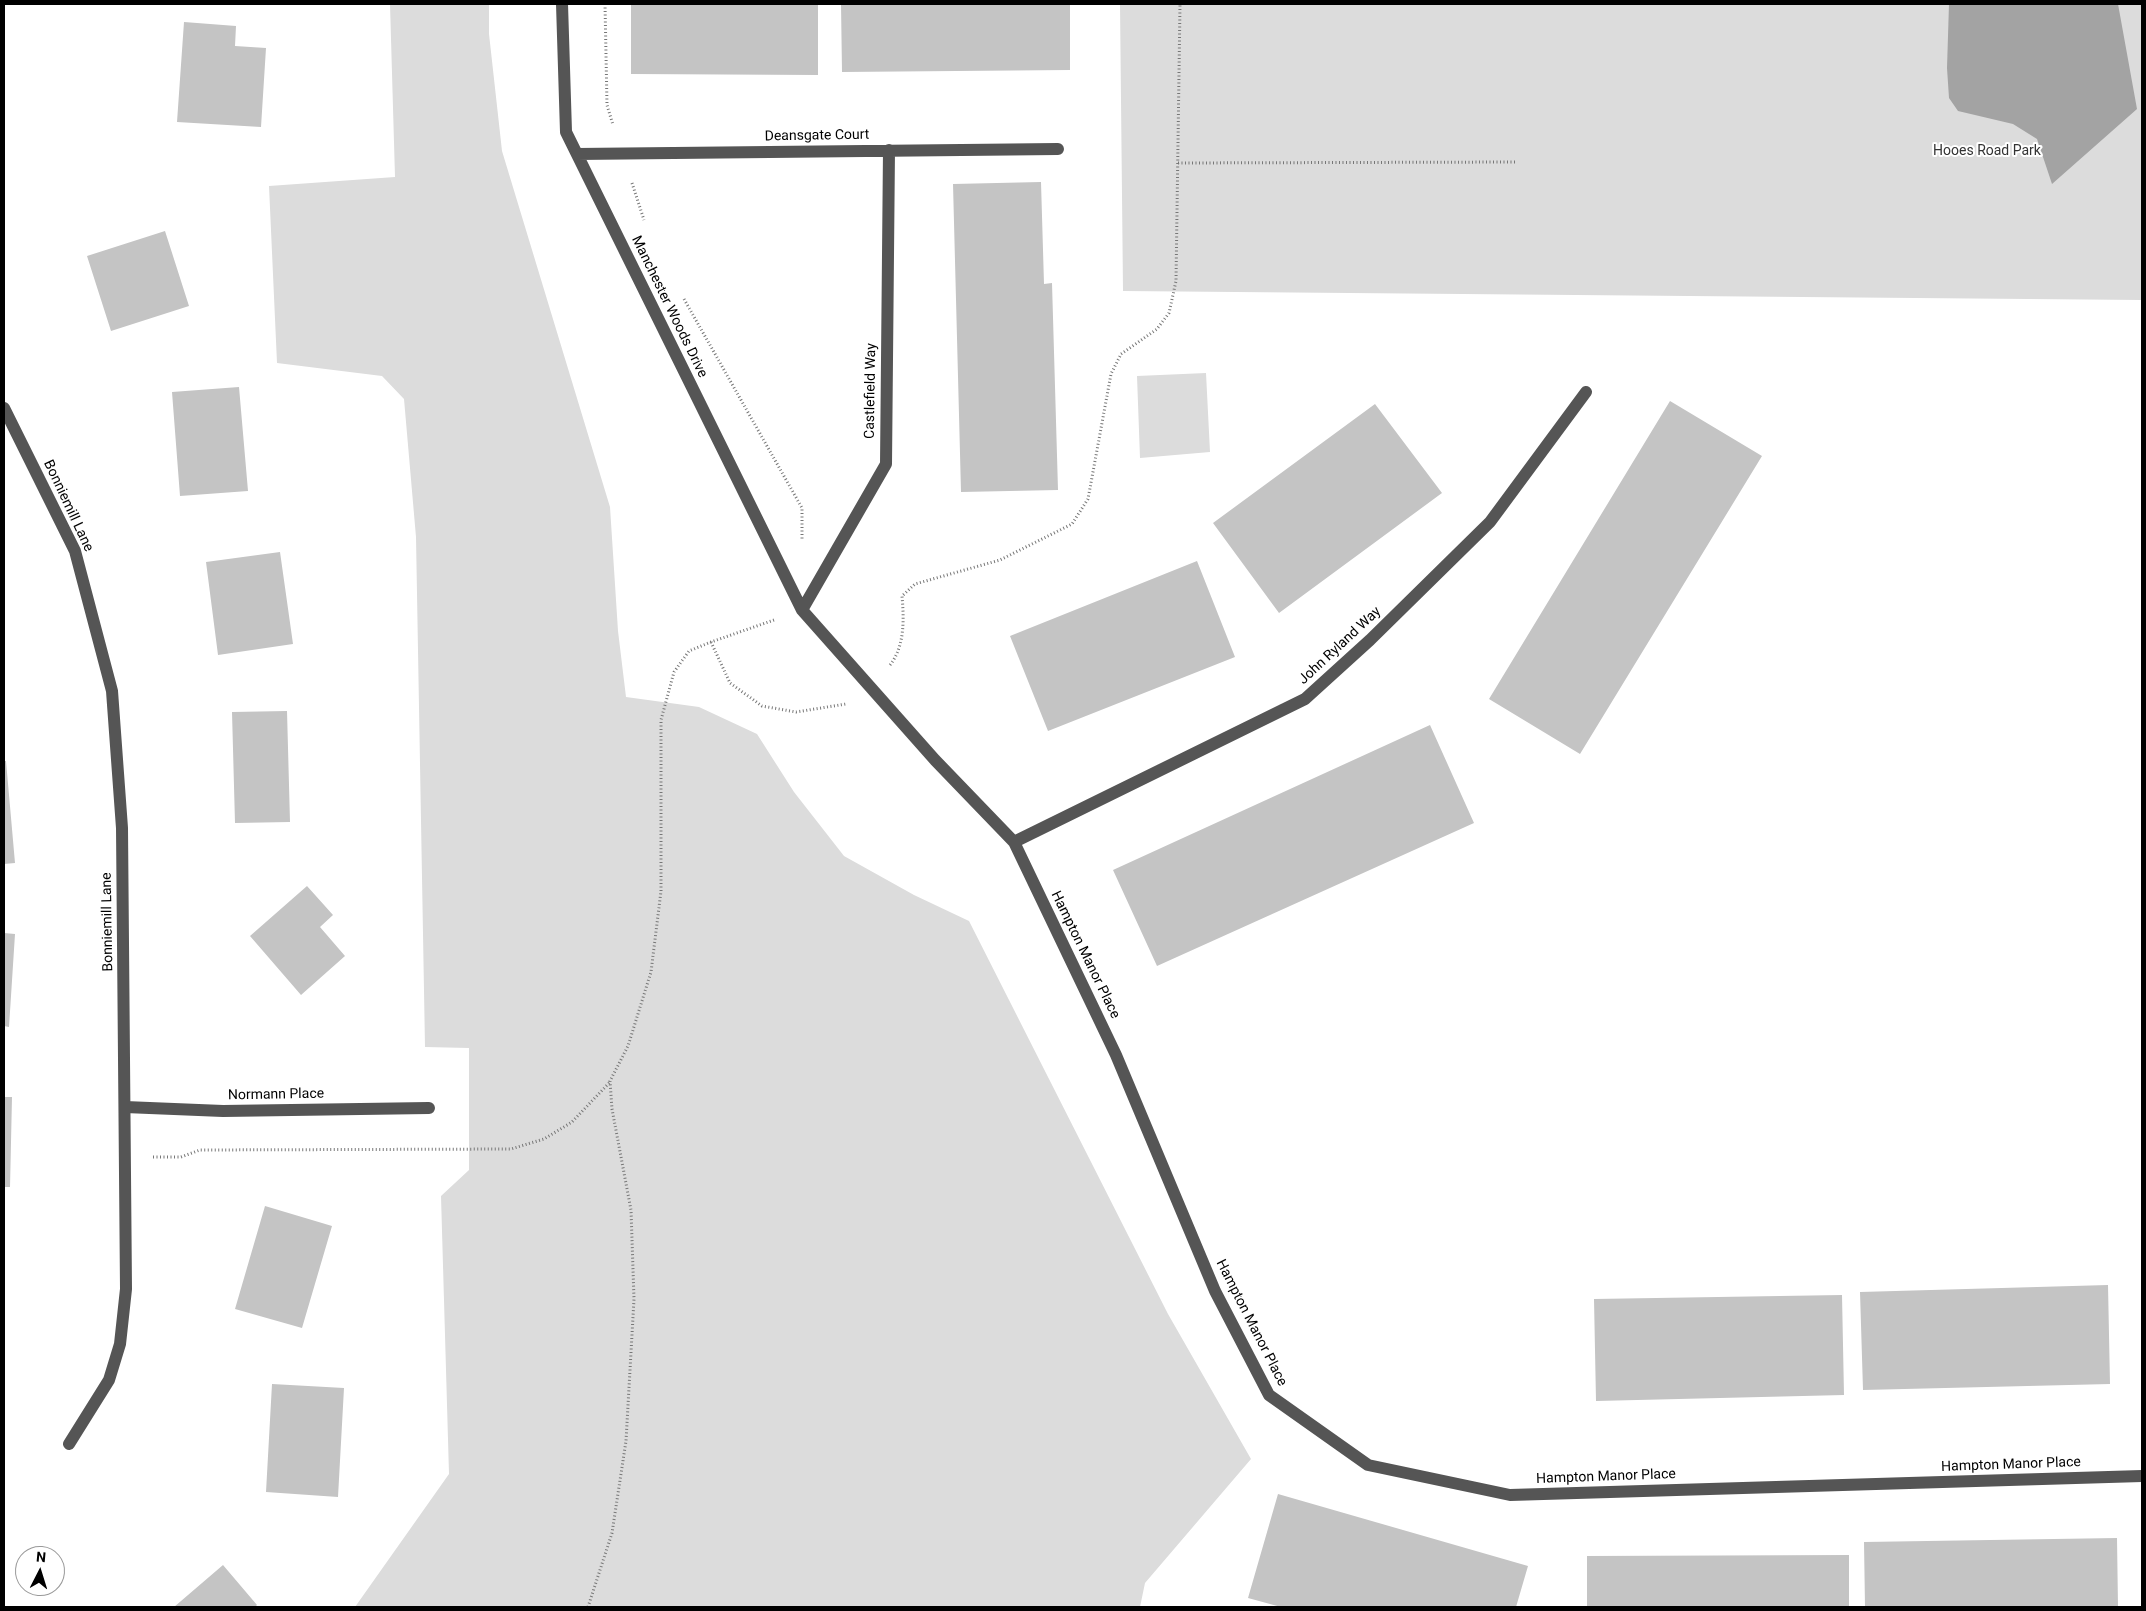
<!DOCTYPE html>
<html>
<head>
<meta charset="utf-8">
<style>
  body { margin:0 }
  #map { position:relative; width:2146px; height:1611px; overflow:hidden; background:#fff; font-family:Roboto,sans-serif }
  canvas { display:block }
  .frame { position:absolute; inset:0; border:5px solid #000; pointer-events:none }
  .north { position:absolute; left:15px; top:1546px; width:50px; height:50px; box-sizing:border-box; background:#fff; border:1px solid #999; border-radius:50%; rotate:5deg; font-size:14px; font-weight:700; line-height:20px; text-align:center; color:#000 }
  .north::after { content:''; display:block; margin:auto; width:18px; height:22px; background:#000; clip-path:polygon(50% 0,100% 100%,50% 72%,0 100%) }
</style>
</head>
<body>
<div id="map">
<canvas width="2146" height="1611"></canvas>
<div class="frame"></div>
<div class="north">N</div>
</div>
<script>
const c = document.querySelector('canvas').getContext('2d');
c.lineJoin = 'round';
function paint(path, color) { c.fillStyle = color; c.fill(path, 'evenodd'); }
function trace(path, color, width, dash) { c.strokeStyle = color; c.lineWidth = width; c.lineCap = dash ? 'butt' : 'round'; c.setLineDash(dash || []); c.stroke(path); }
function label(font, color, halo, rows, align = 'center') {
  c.font = font + ' Roboto,sans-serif'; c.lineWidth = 4; c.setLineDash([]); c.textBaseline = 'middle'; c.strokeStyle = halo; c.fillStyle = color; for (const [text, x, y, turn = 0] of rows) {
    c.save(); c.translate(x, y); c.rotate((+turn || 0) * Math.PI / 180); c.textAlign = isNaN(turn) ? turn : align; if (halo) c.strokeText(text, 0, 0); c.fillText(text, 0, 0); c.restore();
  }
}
const green = new Path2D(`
  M390 4H489V34L502 151 610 507 618 631 626 697 699 707 757 734 794 792 844 856 914 895 969 921 1168 1314 1251 1459 1145 1583 1140 1607H355L449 1474 441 1196 469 1170V1048L425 1047 416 537 404 399 382 376 277 363 269 186 395 177Z
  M1120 4H2142V300L1123 291Z
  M1206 373 1210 452 1140 458 1137 376Z`);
const water = new Path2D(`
  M1949 4H2118L2137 109 2052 184 2037 139 2013 124 1958 111 1949 98 1947 68Z`);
const building = new Path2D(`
  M631 4H818V75L631 74Z
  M841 4H1070V70L842 72Z
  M184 22 236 26 235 46 266 48 261 127 177 122Z
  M1041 182 1044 284 1052 283 1058 490 961 492 953 184Z
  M165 231 189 306 111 331 87 256Z
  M239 387 248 491 180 496 172 392Z
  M1670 401 1762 456 1580 754 1489 699Z
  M1375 404 1442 493 1279 613 1213 523Z
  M280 552 293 644 218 655 206 562Z
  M1197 561 1235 657 1048 731 1010 636Z
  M287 711 290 822 235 823 232 712Z
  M1430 725 1474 823 1157 966 1113 870Z
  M4 761H6L15 863 4 864Z
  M307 886 333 915 320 927 345 956 301 995 250 936Z
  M4 933 15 934 9 1027 4 1026Z
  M4 1097H12L10 1187H4Z
  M265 1206 332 1226 302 1328 235 1309Z
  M2108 1285 2110 1384 1863 1390 1860 1292Z
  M1842 1295 1844 1395 1596 1401 1594 1299Z
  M272 1384 344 1388 338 1497 266 1492Z
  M1278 1494 1528 1566 1516 1607H1281L1248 1598Z
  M2117 1538 2118 1607H1865L1864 1542Z
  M1849 1555V1607H1587V1556Z
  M223 1565 257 1605 255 1607H174Z`);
const path = new Path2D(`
  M605 4 607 105 613 125
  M1178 163 1516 162
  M632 183 644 220
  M684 299 802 508V541
  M711 642 730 683 762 706 796 712 846 704
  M890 665C905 646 904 619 902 596L915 584 1000 560 1072 524 1088 499 1111 374 1121 354 1157 329 1169 313 1176 281 1180 4
  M153 1157H181L200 1150 511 1149 544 1139 572 1122 610 1082
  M588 1607 612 1533 626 1441 634 1299 631 1210 612 1109 610 1081 628 1046 651 972 661 891V720L674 672 689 651 711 642 774 620`);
const minor = new Path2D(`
  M562 4 566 132 802 610 935 760 1014 842 1116 1055 1215 1291 1269 1395 1368 1465 1510 1495 2142 1476
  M577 154 1058 149
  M4 408 75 551 112 691 122 828 126 1289 120 1344 109 1380 69 1444
  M802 610 886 464 889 150
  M1014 842 1305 699 1370 640 1490 522 1586 392
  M125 1107 223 1111 429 1108`);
const streetNames = [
  ["Deansgate Court",817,136,-1],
  ["Manchester Woods Drive",669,307,64],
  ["Castlefield Way",871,391,-89],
  ["Bonniemill Lane",68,506,65],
  ["John Ryland Way",1340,646,-43],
  ["Bonniemill Lane",108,922,-91],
  ["Hampton Manor Place",1085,955,64],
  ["Normann Place",276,1095,-1],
  ["Hampton Manor Place",1251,1323,63],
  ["Hampton Manor Place",2011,1465,-2],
  ["Hampton Manor Place",1606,1477,-2]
];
const parkNames = [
  ["Hooes Road Park",1987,151]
];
paint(green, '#dcdcdc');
paint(water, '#a3a3a3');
paint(building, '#c4c4c4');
trace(path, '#777', 3, [1, 2.5]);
trace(minor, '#555', 12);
label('14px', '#000', '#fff', streetNames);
label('14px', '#333', '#fff', parkNames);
</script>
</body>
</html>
